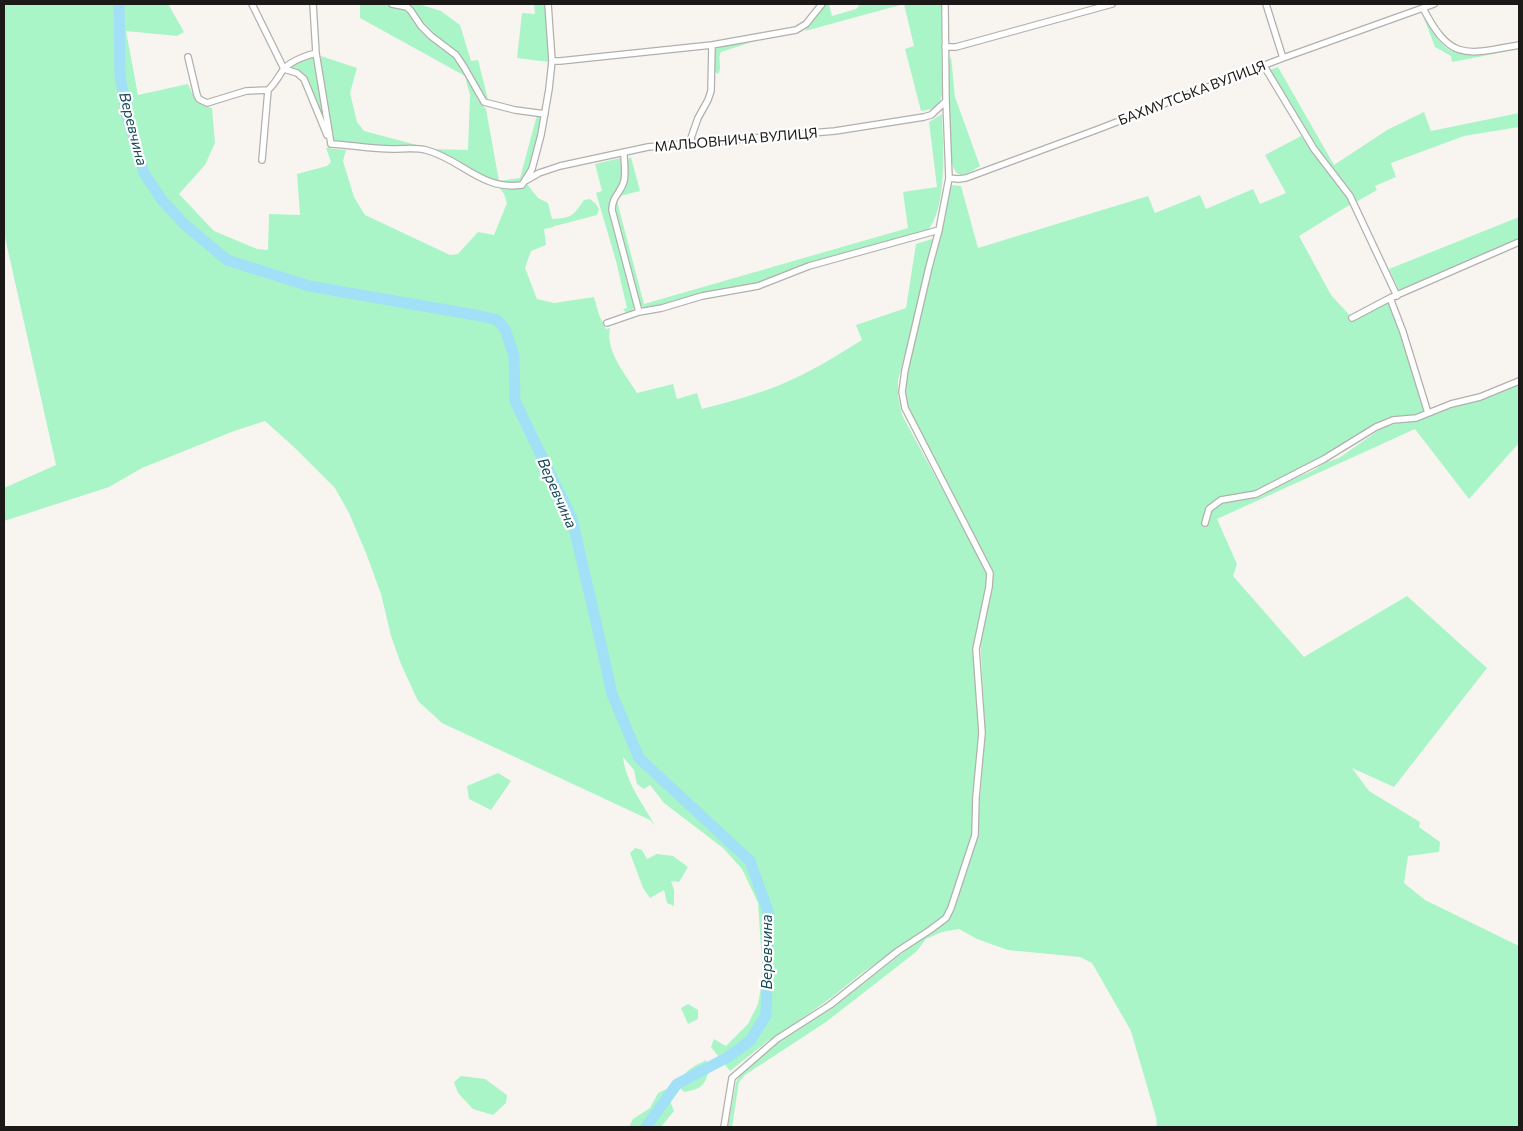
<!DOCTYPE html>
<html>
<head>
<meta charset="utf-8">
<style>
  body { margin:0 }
  #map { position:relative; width:1523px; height:1131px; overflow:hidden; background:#f8f5f0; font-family:Commissioner,sans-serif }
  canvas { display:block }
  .frame { position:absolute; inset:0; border:5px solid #1b1a19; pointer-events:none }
</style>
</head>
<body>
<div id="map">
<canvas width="1523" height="1131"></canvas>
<div class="frame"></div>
</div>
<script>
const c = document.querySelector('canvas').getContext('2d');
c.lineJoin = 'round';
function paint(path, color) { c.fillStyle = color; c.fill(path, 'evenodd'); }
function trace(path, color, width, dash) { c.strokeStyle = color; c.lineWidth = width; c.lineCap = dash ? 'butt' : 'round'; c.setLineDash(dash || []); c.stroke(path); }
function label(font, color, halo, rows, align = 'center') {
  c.font = font + ' Commissioner,sans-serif'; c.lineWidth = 4.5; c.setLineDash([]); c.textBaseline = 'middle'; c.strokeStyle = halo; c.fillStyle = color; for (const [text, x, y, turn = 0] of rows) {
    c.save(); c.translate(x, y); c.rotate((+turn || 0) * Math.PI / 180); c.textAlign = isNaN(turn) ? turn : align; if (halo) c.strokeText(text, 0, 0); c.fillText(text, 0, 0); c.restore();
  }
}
const green = new Path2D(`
  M4 4H168L184 32 177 36 126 31 138 95 188 84C193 96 198 105 212 108L215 143 205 165 179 194 214 231 257 249 268 250 269 214 300 215 297 174 327 166 331 162 326 148 346 150 343 161 354 197 365 215 450 255 458 254 478 232 494 235 507 203 504 194 498 186 515 188 527 184 538 198 548 203 552 219C572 218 573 216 584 200L590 199 596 204 599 209 597 215 555 226 554 225V227L544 229 546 245 531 251 525 268 537 299 554 303 594 297 599 315 606 329 610 328C605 351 626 375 637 393L673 384 677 399 697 393 702 409C732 401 763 393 791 380 816 369 839 354 862 340L856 325 906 308 916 244 935 238 898 380V396L902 415 983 564 987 575 988 585 973 651 980 729 972 838 952 901 945 916 862 973 832 997 779 1035 769 1040 730 1071 711 1047 714 1039 726 1046 748 1024 758 1004 763 977 758 903 742 869 723 848 664 803 650 785 644 789 637 784 634 770 623 757C626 783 643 803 655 826L650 820 442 723 418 701 401 664 391 636 381 594 366 553 349 513 335 488 295 448 265 421 234 431 142 468 109 487 4 521V488L56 465 4 233Z
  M360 4C377 4 395 4 410 12L455 57 465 76 469 81 478 100 486 109 499 181 520 178 537 115 541 116 543 121C538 139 534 166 523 180 508 196 447 157 431 149L468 150 470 95 465 76 360 18Z
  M402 4H422V5L441 11 460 25 471 61 478 60 488 99 485 98 459 54 429 32Z
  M534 4H545L549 62 517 58 522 13 535 14Z
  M825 4H829L832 16 856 9 859 6 858 4H941L942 95C939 107 932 110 921 111L905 49 914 46 904 4 805 31Z
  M1423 16C1429 26 1435 37 1443 45 1461 63 1498 49 1519 49L1452 62 1451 56 1435 47Z
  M752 42 721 52C717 59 723 67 718 74L715 72V50L718 47Z
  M315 54 328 135 306 80 287 68 292 65Z
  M321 56 357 68 350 93 357 122 364 131 417 145 389 147 333 143 321 64Z
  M951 56 955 97 980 166C964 176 956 182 951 159L948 80 949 61Z
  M1278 67 1334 165 1387 130 1424 112 1431 131 1519 113V127L1464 136 1391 163 1396 177 1375 186 1377 190 1356 202 1323 158 1269 70Z
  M942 114C943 144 948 209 927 231L812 262 758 283 716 292 649 308H644L639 304 615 207 617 201 644 304 908 228 903 192 937 187 929 122Z
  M1301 136C1317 158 1336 179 1351 204L1299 236 1331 295 1353 319 1390 301 1406 348 1425 412 1415 416 1392 419 1256 492 1223 498 1208 508 1205 523H1208L1211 510 1222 502 1259 494 1314 470 1324 463 1339 458 1382 428 1401 422 1418 420 1519 384V443L1469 499 1415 429 1217 519 1237 564 1233 576 1304 657 1407 596 1487 668 1394 787 1352 768 1369 791 1420 822 1419 827 1440 842 1439 852 1408 856 1404 883 1425 900 1519 946V1127H1157L1156 1117 1131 1031 1092 963 1080 957 1008 950 977 939 959 929 942 932 926 939 916 952 826 1022 745 1075 739 1082 732 1127H728L736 1082 742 1072 780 1041 835 1006 919 940 947 920 954 910 977 840 985 731 980 635 988 604 991 585V572L908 409 904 391 907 370 940 235 950 185 961 186 978 248 1148 196 1155 213 1200 195 1206 209 1253 189 1260 204 1286 193 1265 155Z
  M631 157 640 191 620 196 626 187 628 159Z
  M620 158 622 175 621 184 610 200 609 208 635 305 633 310 627 314 623 309 627 308 616 261 596 193 602 191 595 164Z
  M1519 217V239L1399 290 1389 269Z
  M498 773 511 781 491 810 469 799 467 786Z
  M635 848 642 850 647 859 657 854 673 856 688 867 679 882 671 881 674 890V906L667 903 664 890 650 898 643 888 630 853Z
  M688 1004 698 1010V1019L688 1024 681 1008Z
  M706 1060C710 1069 708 1081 700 1087 696 1090 689 1091 684 1092L680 1088C683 1070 691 1068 706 1060Z
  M461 1076 485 1079 507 1095 506 1103 493 1115 473 1109 458 1093 454 1082Z
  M671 1087 675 1091 670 1101 674 1111 661 1127H629L633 1119 650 1108 658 1093Z`);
const river = new Path2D(`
  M119 4 120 76 127 116 144 173 162 200 184 224 227 260 309 286 481 316 497 320 503 326 506 332 514 356 515 401 572 519 601 644 612 694 639 758 750 861 769 914 766 1015 750 1041 728 1057 677 1084 646 1127`);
const minor = new Path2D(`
  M252 4 284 69
  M313 4 316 53 331 144
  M392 4 407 7 411 11 421 26 431 36 456 55 464 67 484 102 515 110 545 114
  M1266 4 1283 58
  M1423 8C1450 61 1465 55 1519 45
  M945 47H956L1112 4
  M188 57 197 95 199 99 207 103 246 91 268 90C275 84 278 77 283 70 290 61 305 56 316 53
  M552 61H560L712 45 796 30 806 24 822 4
  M1264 66 1314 149 1350 196 1397 296
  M284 69 297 73 304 79 327 135
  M331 144C351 145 371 149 392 149 404 149 415 147 426 150 461 159 482 191 522 185L532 169 541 135 549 89 552 61 548 4
  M692 144 691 138 698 118 708 100 711 91 712 45
  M624 153C624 162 626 172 624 181 621 193 612 196 612 210L639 312
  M262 160 268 90
  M949 178 958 179 966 178 1096 130 1283 58 1434 4
  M525 181 539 173 560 166 648 147 835 131 924 117 931 115 946 101
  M1390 298 1403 332 1428 413
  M1352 318 1390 298 1519 242
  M607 323 639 312 662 308 702 296 758 286 809 266 939 230
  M1205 523 1209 509 1221 500 1256 494 1324 459 1376 427 1393 420 1416 418 1451 404 1480 397 1519 381
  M724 1127 732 1078 777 1039 830 1005 898 951 930 930 946 918 951 908 975 835 976 797 982 733 976 649 989 587 990 573 905 408 902 392 905 370 929 267 939 230 949 178 946 101 945 4`);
const streetNames = [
  ["БАХМУТСЬКА ВУЛИЦЯ",1192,93,-21],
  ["МАЛЬОВНИЧА ВУЛИЦЯ",736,140,-5]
];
const waterNames = [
  ["Веревчина",133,129,76],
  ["Веревчина",557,493,66],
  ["Веревчина",767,952,-90]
];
paint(green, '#a9f5c8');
trace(river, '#a1e0f6', 11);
trace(minor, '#b3b0ac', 8);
trace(minor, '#fff', 5.5);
label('14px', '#1b1a19', '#fff', streetNames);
label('italic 15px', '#194c5b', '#fff', waterNames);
</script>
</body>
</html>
